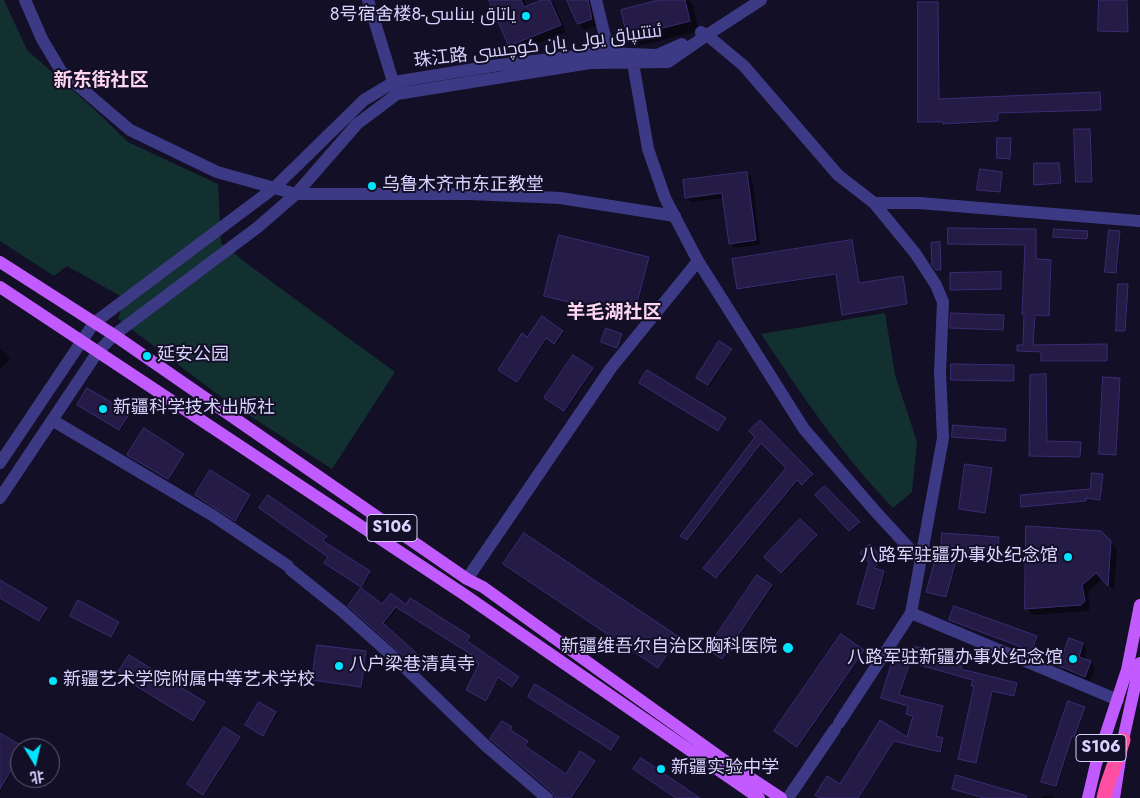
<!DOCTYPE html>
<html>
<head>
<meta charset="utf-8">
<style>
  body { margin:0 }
  #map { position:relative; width:1140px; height:798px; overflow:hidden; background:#130f26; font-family:Jost,"Noto Sans SC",sans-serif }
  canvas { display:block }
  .north { position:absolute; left:10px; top:738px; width:50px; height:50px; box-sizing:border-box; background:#130f26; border:1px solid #625e7d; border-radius:50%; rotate:171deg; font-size:14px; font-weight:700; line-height:20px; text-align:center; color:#d9d4ff }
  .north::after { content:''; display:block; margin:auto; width:18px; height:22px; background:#00e5ff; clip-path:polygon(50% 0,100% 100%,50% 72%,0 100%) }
</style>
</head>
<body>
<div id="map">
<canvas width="1140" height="798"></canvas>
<div class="north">北</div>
</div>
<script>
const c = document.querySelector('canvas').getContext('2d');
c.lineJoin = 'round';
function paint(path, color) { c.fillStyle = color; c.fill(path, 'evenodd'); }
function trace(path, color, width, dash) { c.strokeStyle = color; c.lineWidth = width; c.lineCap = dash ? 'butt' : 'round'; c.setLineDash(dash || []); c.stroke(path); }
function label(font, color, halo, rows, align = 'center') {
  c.font = font + ' Jost,Cairo,"Noto Sans SC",sans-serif'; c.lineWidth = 4; c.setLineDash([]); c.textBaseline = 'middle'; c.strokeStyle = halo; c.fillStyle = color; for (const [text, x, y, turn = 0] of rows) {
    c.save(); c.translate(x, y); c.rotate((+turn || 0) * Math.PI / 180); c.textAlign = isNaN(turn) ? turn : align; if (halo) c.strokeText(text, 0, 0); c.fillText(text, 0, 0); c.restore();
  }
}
const green = new Path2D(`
  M0 0H4L27 50 94 109 128 142 218 184 221 243 246 263 395 372 332 469 221 397 118 319 124 298 67 266 54 276 0 241Z
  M885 313 895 375 917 442 912 492 893 508C842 455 801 394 761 334Z`);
const shadow = new Path2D(`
  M490 0H524L527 7 545 0H550L555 5 566 32 517 52 510 45Z
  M568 0H594L598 25 585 30 579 24Z
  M664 0H688L693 5 699 31 638 46 628 36Z
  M1100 0H1128V33L1099 30Z
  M938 3 939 100 1100 93 1102 110 998 114 999 122 945 125 944 123H921L920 122Z
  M1090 130 1093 183H1078L1077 181Z
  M1010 139 1011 159H999L998 158Z
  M1059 164 1062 184H1035Z
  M747 173 752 178 760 245 734 248 730 243 724 198 691 202 687 197Z
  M1002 173 1001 193 978 189Z
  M1035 230 1036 260 1052 262 1049 316H1035L1034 346H1106L1108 362H1043L1042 353 1019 352 1018 351 1024 346 1026 246 949 243Z
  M1110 231 1121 233 1117 273 1106 271Z
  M1087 232 1088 240 1055 237Z
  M852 242 859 284 903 278 908 305 845 315 837 275 739 290 738 289 734 260Z
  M648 258 649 259 634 318 546 296Z
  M1000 273 1001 289H951Z
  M1127 285 1126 332 1118 331 1117 330Z
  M1004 316V331L951 328Z
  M542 317 564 333 556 344 548 338 518 382 500 370 528 339Z
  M607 330 623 336 618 348 604 343Z
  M0 349 10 358 0 370Z
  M731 350 732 351 710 386 699 378Z
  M1014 366 1015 381 953 379Z
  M592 369 593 370 566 412 547 399Z
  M1046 376 1047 443H1080L1081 458 1030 456Z
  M1120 379 1117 455 1101 454 1100 453Z
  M642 384 725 419 726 420 719 431Z
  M79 406 129 414 130 415 121 430Z
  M760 422 813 476 804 485 799 480 718 578 705 567 787 468 762 443 688 541 682 535 756 437Z
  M145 430 184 456 169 479 129 456Z
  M1005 430 1006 441 954 437Z
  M992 469 986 513 961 510 960 508Z
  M1102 475 1101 500 1086 499 1087 502 1022 506 1092 490Z
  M825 487 860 524 851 531 817 495Z
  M197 496H250L251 497 236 521Z
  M261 509 326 537 327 538 323 543 371 573 362 587 327 564 330 557Z
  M800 521 817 537 783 573 766 557Z
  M1100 532 1117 549 1114 590 1103 578 1088 592 1090 608 1088 611 1033 615 1027 608Z
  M943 534 1000 540 999 556 959 554 947 598 927 592 941 563Z
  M870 546 883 561 874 569 885 573 875 609 860 605 870 563Z
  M505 564 678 638 679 639 659 668Z
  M758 576 773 587 723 659 709 650Z
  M0 582 46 609 48 610 41 621 0 598Z
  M382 605 406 607 469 637 470 638 467 643 519 679 514 687 499 677 487 701 468 691 480 664 473 655 398 608 384 625 426 664 420 670 350 606Z
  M955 607 1037 637 1038 638 1033 651 951 621Z
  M72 617 118 623 119 624 112 637Z
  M1069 640 1083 644 1087 649 1084 660 1090 662 1095 667 1090 681 1065 671 1061 666Z
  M863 651 864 652 799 747 777 732Z
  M365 653 362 687 314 680Z
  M129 657 204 703 205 704 195 721 120 675Z
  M963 661 961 670 1018 685 1015 696 992 691 977 763 959 759 975 687 972 685 974 680 912 662Z
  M909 663 910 664 900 697 944 708 936 737 944 740 941 753 895 741 859 798H821L840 786 881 722 908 739 914 716 908 714 909 707 883 698Z
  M536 686 618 738 619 739 613 750 530 698Z
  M259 704 277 714 264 736 247 726Z
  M1084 708 1085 709 1075 737 1073 736 1057 787 1043 782Z
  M511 728 510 732 528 743 526 748 566 776 581 753 595 763 573 798H556L553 791 492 739Z
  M224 729 240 739 205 795 189 785Z
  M2 736 22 748H20V758L0 792V739Z
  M1052 795 1053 798H1042V796Z`);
const building = new Path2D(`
  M489 0H521L524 7 542 0H550L561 25 509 46Z
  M567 0H588L592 19 578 24Z
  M659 0H685L690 21 627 37 621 10Z
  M1099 0H1127L1128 32 1098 31Z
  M918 2H938L939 99 1100 92 1101 110 998 113V121L943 124V122H918Z
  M1074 129H1090L1092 182H1076Z
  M997 138H1011L1010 159 997 158Z
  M1034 163H1059L1061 183 1034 185Z
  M980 169 1002 172 1000 192 977 190Z
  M747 172 756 240 729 244 722 193 685 198 683 180Z
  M948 228 1036 229V259L1051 260 1049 316 1035 315 1033 345 1107 344V361H1041V352L1017 351V345H1023L1024 315 1022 314 1025 245 948 244Z
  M1054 229 1088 231 1087 239 1053 237Z
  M1109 230 1120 231 1116 273 1105 272Z
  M559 235 649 257 633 318 544 296Z
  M852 240 859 283 903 276 907 304 842 315 836 274 737 289 732 259Z
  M940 242 941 270H936L932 265 931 243Z
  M1001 272V289L950 290V273Z
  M1118 284H1128L1125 331H1116Z
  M951 313 1004 315 1003 330 950 328Z
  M542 316 563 331 554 344 546 338 517 382 498 370 522 333 527 337Z
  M606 328 622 334 617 348 601 342Z
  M719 341 732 349 708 385 696 378Z
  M573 355 593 368 564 411 544 398Z
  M951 364 1014 365V381L951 380Z
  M647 370 726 418 718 431 639 383Z
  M1046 374 1047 441 1081 442 1080 457 1029 456 1030 375Z
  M1103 377 1120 378 1116 455 1099 454Z
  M87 388 130 413 119 430 77 405Z
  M760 420 813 474 802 485 797 480 716 578 703 568 786 468 761 443 687 540 680 536 755 437 749 431Z
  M953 425 1006 429 1005 441 952 437Z
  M144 428 184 454 168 479 127 455Z
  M965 464 992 468 985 513 959 509Z
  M210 470 250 495 235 521 195 495Z
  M1092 473 1103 474 1100 500 1086 498V501L1021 507 1020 495 1090 489Z
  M825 486 860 522 849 531 815 495Z
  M268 495 327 536 323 541 370 571 361 587 324 563 328 557 259 508Z
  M800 519 817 535 781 573 764 557Z
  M1026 526 1101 531 1111 541 1108 586 1096 573 1082 585 1085 601 1081 605 1025 609Z
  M524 533 679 637 658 668 503 564Z
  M942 533 999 537 998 556 958 553 946 597 926 592 935 560 940 561Z
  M870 544 883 559 874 568 884 571 874 609 857 604 869 563 860 553Z
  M757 575 772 585 722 659 707 649Z
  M0 580 47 608 39 621 0 598Z
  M361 588 382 604 391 593 406 605 410 598 470 636 467 641 519 677 512 687 498 677 486 701 466 690 479 664 470 658 472 655 396 607 383 623 426 662 419 670 348 606Z
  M78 600 119 622 111 637 70 616Z
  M954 606 1037 636 1032 651 949 620Z
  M841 634 864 650 797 747 774 731Z
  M1069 638 1083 643 1079 657 1091 661 1085 677 1059 666Z
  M317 645 366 651 361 687 312 680Z
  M914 646 963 660 961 669 1017 683 1014 696 992 691 976 763 958 759 974 686H971L973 680 909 662Z
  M129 655 205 702 193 721 117 674Z
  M894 657 910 662 899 695 943 706 936 736 943 738 940 752 894 741 858 798H820L815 795 827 776 840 784 880 720 907 737 913 716 906 714 908 706 881 698Z
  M535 684 619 737 611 750 528 697Z
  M1068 701 1085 707 1074 737 1072 736 1056 786 1041 782Z
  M259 702 276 712 263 736 245 725Z
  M502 721 512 727 510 730 528 741 525 746 566 774 580 751 595 761 571 798H555L552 792 490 739Z
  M224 727 240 737 203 795 187 784Z
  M0 733 20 745V755L0 789Z
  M641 758 700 798H676L633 769Z
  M956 775 1027 796 1026 798H984L952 789Z`);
const minor = new Path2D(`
  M25 0 42 39 61 71 130 130 217 172 296 194H469L560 198 675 216
  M368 0 395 88
  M596 0 609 53
  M701 32 707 35 744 66 838 175 874 203 915 253 936 285 943 302 940 372 943 438 911 613 839 723
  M633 63 648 149 665 198 698 261 804 429 875 511 920 560
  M874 203H919L1140 221
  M52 420 212 515 288 566
  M0 463 94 323 274 188 364 100 394 82 499 65 603 53 657 55 682 44
  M0 498 97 353 114 335 258 227 296 194 357 124 397 94 590 63 668 62 707 35 761 0
  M291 570 342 611 398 661 486 746 547 798
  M467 579 611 368 698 261
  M911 613 1118 700
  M788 798 835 729`);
const major = new Path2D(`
  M0 262 114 335 467 579 483 587 731 765 781 798
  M0 287 462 593 759 798
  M1088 798 1096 764 1127 670 1140 605
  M1114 798 1123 740 1140 663`);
const highway = new Path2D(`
  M1104 798 1107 786 1123 740`);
const markers = [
  [526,16,5,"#00e5ff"],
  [372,186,5,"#00e5ff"],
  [147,356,5,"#00e5ff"],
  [103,409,5,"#00e5ff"],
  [1068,557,5,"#00e5ff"],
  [788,648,6,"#00e5ff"],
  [1073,659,5,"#00e5ff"],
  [339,666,5,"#00e5ff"],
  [53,681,5,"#00e5ff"],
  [661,769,5,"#00e5ff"]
];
const shields = [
  [392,528,50],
  [1101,748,50]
];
const shieldNames = [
  ["S106",392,528],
  ["S106",1101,748]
];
const poiNames = [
  ["8号宿舍楼8-ياتاق بىناسى",516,16,"right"],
  ["乌鲁木齐市东正教堂",382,186],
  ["延安公园",157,356],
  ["新疆科学技术出版社",113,409],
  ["八路军驻疆办事处纪念馆",1058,557,"right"],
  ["新疆维吾尔自治区胸科医院",777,648,"right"],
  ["八路军驻新疆办事处纪念馆",1063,659,"right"],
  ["八户梁巷清真寺",349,666],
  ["新疆艺术学院附属中等艺术学校",63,681],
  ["新疆实验中学",671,769]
];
const streetNames = [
  ["珠江路 ئىتتىپاق يولى يان كوچىسى",538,47,-7]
];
const neighbourhoodNames = [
  ["新东街社区",101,81],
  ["羊毛湖社区",614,313]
];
paint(green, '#12302f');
paint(shadow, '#0007');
paint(building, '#241b47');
trace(building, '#3b2d73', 1);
trace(minor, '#3d3a85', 12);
trace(major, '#c25bff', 12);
trace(highway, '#ff4fa3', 15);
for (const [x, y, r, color] of markers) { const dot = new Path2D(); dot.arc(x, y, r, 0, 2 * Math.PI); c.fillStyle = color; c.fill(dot); trace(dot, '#130f26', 2); }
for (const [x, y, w] of shields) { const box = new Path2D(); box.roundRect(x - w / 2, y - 13.5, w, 27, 4); c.fillStyle = '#130f26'; c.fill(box); trace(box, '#d9d4ff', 1); }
label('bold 16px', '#d9d4ff', null, shieldNames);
label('18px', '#d9d4ff', '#130f26', poiNames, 'left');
label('18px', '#d9d4ff', '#130f26', streetNames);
label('bold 19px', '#ffd6f0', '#130f26', neighbourhoodNames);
</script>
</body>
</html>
